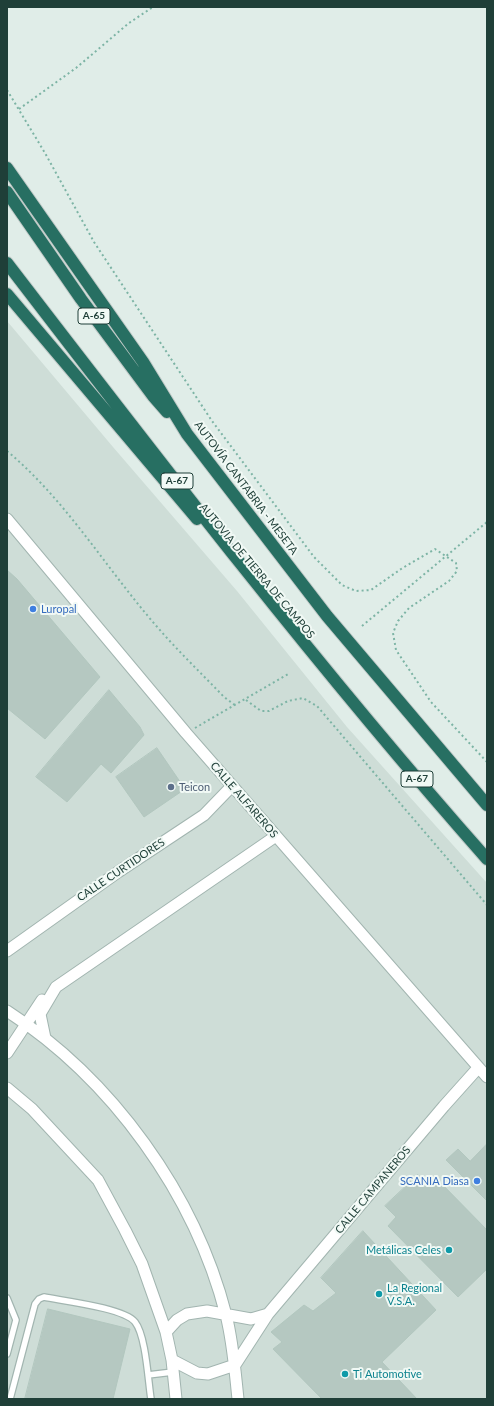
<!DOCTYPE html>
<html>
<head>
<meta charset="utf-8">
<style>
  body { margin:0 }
  #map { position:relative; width:494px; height:1406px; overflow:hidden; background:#e0ede8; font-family:Lato,sans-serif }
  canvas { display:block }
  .frame { position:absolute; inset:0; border:8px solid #1f3f38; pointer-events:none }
</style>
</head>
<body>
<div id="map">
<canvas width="494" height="1406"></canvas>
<div class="frame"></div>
</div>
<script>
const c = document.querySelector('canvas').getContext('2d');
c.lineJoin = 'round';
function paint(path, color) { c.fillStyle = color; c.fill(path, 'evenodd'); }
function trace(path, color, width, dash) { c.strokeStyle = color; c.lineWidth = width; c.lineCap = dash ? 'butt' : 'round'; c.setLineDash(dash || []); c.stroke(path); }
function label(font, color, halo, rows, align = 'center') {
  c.font = font + ' Lato,sans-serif'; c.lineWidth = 4; c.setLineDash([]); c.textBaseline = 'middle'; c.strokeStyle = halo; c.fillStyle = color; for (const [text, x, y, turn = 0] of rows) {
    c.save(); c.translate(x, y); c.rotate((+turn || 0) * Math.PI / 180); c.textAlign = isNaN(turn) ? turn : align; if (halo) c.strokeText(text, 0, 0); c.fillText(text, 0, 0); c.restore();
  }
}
const built = new Path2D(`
  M7 321 113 447 237 591 347 727 487 883V1399H7Z`);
const building = new Path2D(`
  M7 570 17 579 100 677 45 739 7 708Z
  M109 690 140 727 144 735 111 773 101 764 67 802 36 777Z
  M157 748 185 789 144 817 116 777Z
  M487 1144V1201L446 1160 458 1149 470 1161Z
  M418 1175 431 1186 438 1180 487 1230V1269L458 1297 388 1226 396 1217 385 1206Z
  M363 1231 436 1310 382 1362 417 1399H322L273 1349 282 1342 271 1332 304 1305 313 1311 336 1293 321 1278Z
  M48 1309 130 1329 113 1399H25Z`);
const path = new Path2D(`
  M7 90 45 153 94 242 212 421 314 557 342 585 356 591 371 590 401 569 435 549 456 563 457 571 449 581 409 608 398 621 393 633 396 650 431 702 487 762
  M19 109 76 68 129 23 153 7
  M7 451C67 501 107 570 159 629 179 652 202 674 224 697L236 706
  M362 626 487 522
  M246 700 261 711H269L288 701 303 698 317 706 487 905
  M195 728 290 673`);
const service = new Path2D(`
  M7 1298 16 1320 7 1354
  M148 1375 173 1372
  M10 1399 35 1304 39 1299 44 1297C64 1301 124 1308 135 1322 146 1336 148 1380 151 1399`);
const minor = new Path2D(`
  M7 519 186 733 487 1077
  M7 951 118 872 204 815 232 786
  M7 1011C112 1079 195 1194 226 1315 233 1342 235 1371 238 1399
  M45 1038 40 1014 56 987 276 836
  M7 1053 42 1000
  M7 1088 32 1109 98 1180 125 1230 142 1264 166 1332 172 1360 176 1399
  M166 1332 177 1320 187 1314 207 1311 251 1319 268 1314
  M172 1360 197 1373 208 1374 235 1365 268 1314 444 1106 478 1068`);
const motorway = new Path2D(`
  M7 168 143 362 187 434 327 616 487 805
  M7 192 81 299 153 396 167 412
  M7 263C162 465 318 668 487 859
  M7 294 197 519`);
const markers = [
  [33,609,4,"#3f7fe0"],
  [171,787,4,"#5c6f8a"],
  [477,1181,4,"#3f7fe0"],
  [449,1250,4,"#0f9aa8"],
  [379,1294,4,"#0f9aa8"],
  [345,1374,4,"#0f9aa8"]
];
const shields = [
  [94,316,32],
  [177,481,32],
  [417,779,32]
];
const shieldNames = [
  ["A-65",94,316],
  ["A-67",177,481],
  ["A-67",417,779]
];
const streetNames = [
  ["AUTOVÍA CANTABRIA - MESETA",246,488,53],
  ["AUTOVIA DE TIERRA DE CAMPOS",257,571,50],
  ["CALLE ALFAREROS",244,800,49],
  ["CALLE CURTIDORES",121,870,-34],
  ["CALLE CAMPANEROS",373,1190,-50]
];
const shopNames = [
  ["Luropal",41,609],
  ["SCANIA Diasa",469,1181,"right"]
];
const serviceNames = [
  ["Teicon",179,787]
];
const cultureNames = [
  ["Metálicas Celes",441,1250,"right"],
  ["La Regional",387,1288],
  ["V.S.A.",387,1301],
  ["Ti Automotive",353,1374]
];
paint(built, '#ceddd7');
paint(building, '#b5c8c1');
trace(building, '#b2c7bf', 1);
trace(service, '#a2b5b0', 8);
trace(minor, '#a2b5b0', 13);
trace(motorway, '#c0c9c7', 14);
trace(path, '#7db4a5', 2, [2, 3]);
trace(service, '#fff', 5.5);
trace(minor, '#fff', 11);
trace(motorway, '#276f62', 12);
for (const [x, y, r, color] of markers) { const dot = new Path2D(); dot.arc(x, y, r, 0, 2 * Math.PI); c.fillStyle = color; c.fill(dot); trace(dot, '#f1f9f5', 1.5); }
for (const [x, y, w] of shields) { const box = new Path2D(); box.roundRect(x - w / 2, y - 8, w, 16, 3); c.fillStyle = '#f1f9f5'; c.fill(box); trace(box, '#1f3f38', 1); }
label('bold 10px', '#1f3f38', null, shieldNames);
label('11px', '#1f3f38', '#f1f9f5', streetNames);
label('11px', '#366cbe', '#f1f9f5', shopNames, 'left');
label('11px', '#4e5e75', '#f1f9f5', serviceNames, 'left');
label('11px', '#0d838f', '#f1f9f5', cultureNames, 'left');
</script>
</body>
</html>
